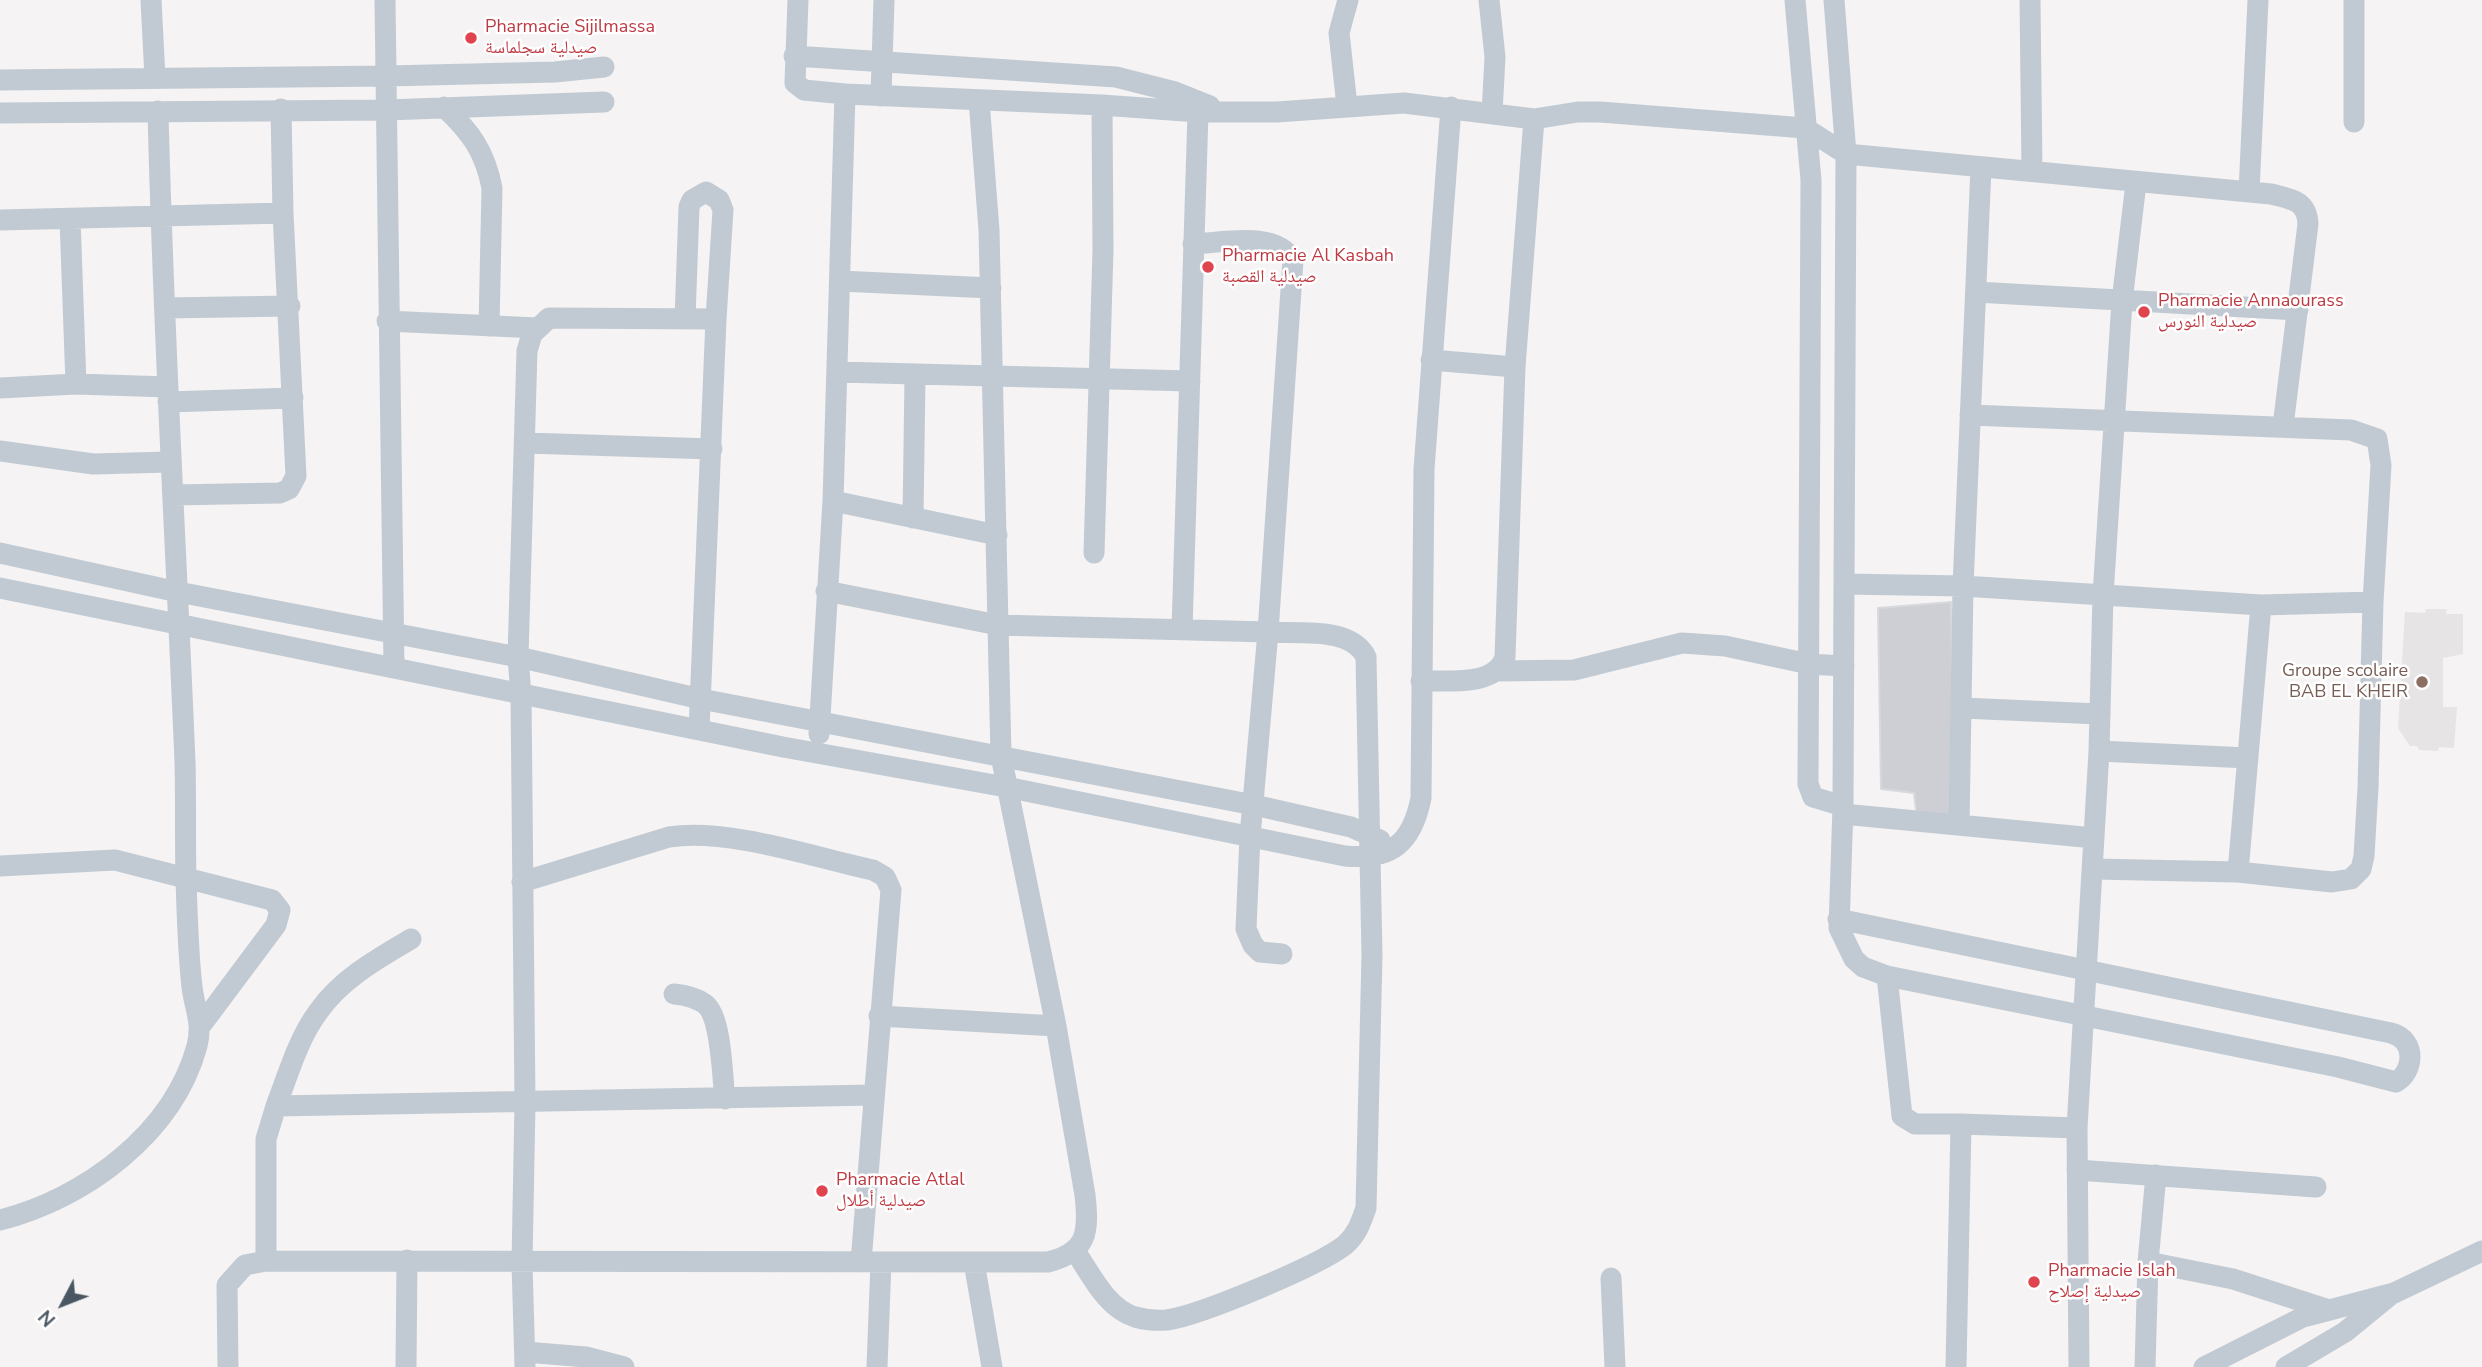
<!DOCTYPE html>
<html>
<head>
<meta charset="utf-8">
<style>
  body { margin:0 }
  #map { position:relative; width:2482px; height:1367px; overflow:hidden; background:#f5f3f3; font-family:"Nunito Sans",sans-serif }
  canvas { display:block }
  .north { position:absolute; left:28px; top:1269px; width:70px; height:70px; -webkit-text-stroke:5px #fff; paint-order:stroke; rotate:228deg; font-size:19px; font-weight:700; line-height:28px; text-align:center; color:#4a5661 }
  .north::after { content:''; display:block; margin:auto; width:24px; height:32px; background:#4a5661; clip-path:polygon(50% 0,100% 100%,50% 72%,0 100%) }
</style>
</head>
<body>
<div id="map">
<canvas width="2482" height="1367"></canvas>
<div class="north">N</div>
</div>
<script>
const c = document.querySelector('canvas').getContext('2d');
c.lineJoin = 'round';
function paint(path, color) { c.fillStyle = color; c.fill(path, 'evenodd'); }
function trace(path, color, width, dash) { c.strokeStyle = color; c.lineWidth = width; c.lineCap = dash ? 'butt' : 'round'; c.setLineDash(dash || []); c.stroke(path); }
function label(font, color, halo, rows, align = 'center') {
  c.font = font + ' "Nunito Sans","Noto Naskh Arabic",sans-serif'; c.lineWidth = 5; c.setLineDash([]); c.textBaseline = 'middle'; c.strokeStyle = halo; c.fillStyle = color; for (const [text, x, y, turn = 0] of rows) {
    c.save(); c.translate(x, y); c.rotate((+turn || 0) * Math.PI / 180); c.textAlign = isNaN(turn) ? turn : align; if (halo) c.strokeText(text, 0, 0); c.fillText(text, 0, 0); c.restore();
  }
}
const education = new Path2D(`
  M2426 609H2447L2446 614H2463V654L2443 658V707H2457L2454 748 2439 747 2438 751 2419 750 2417 746H2410L2398 728 2405 612 2425 613Z`);
const building = new Path2D(`
  M1951 602 1954 821 1917 819 1914 793 1881 789 1878 608Z`);
const minor = new Path2D(`
  M151 0 155 78
  M385 0 394 667
  M798 0 795 83 804 90 845 94 833 501 819 734
  M1489 0 1495 57 1492 113
  M1795 0 1811 180 1808 784 1813 797 1843 806
  M1834 0 1846 154 1843 806 1839 928 1854 959 1863 967 1887 976 2338 1067 2396 1082C2413 1073 2418 1040 2391 1033L1838 919
  M2030 0 2032 171
  M2354 0V122
  M794 56 1116 77 1175 92 1210 106
  M0 80 387 76 555 72 604 67
  M845 94 1102 105 1198 112H1277L1404 103 1534 119
  M881 96 884 0
  M1347 106 1339 33 1348 0
  M444 107C471 132 485 152 492 188L489 326
  M0 113 387 110 604 102
  M2249 192 2258 0
  M70 219 76 384
  M0 220 283 213
  M840 281 991 288
  M1976 292 2298 310
  M165 308 290 306
  M685 319 689 207 692 200 706 192 719 200 723 210 716 319
  M387 321 537 328
  M1431 360 1515 367
  M837 372 1190 381
  M0 388 76 384 168 387
  M168 402 293 398
  M1970 415 2351 430 2377 439 2381 465 2373 602 2368 788 2364 856 2361 869 2351 879 2332 882 2238 872
  M526 443 712 449
  M0 451 93 464 170 462
  M173 495 280 493 289 489 296 476 283 213 281 109
  M833 501 997 535
  M913 518 915 376
  M0 553 178 592 518 657 701 699 1254 805 1351 827 1380 840
  M1094 553 1103 250 1102 105
  M1844 584 1963 586 2261 605 2238 872 2093 869
  M0 588 783 747 1006 787 1345 856C1392 860 1412 843 1421 798L1424 469 1451 107
  M826 591 998 625 1268 632 1250 836 1246 929 1253 945 1260 952 1282 954
  M2261 605 2373 602
  M1182 629 1198 112
  M1498 671 1574 670 1682 643 1725 646 1809 664 1844 666
  M1421 681C1448 680 1496 687 1505 657L1515 367 1534 119 1578 112H1600L1805 128 1846 154 2271 194C2291 199 2307 200 2308 224L2283 426
  M1962 708 2099 714
  M2099 751 2248 758
  M1843 814 2094 838
  M1959 825 1963 586 1981 167
  M0 866 115 860 272 900 280 910 276 925 202 1024
  M522 882 669 837C729 828 813 857 873 870L885 877 891 890 861 1262
  M1887 976 1902 1116 1915 1124H1961
  M674 994C685 995 695 997 705 1004 722 1017 722 1077 725 1099
  M879 1016 1056 1026
  M276 1106C288 1075 298 1039 318 1012 341 979 377 959 411 939
  M2077 1170 2316 1187
  M0 1220C84 1199 173 1134 197 1046 203 1022 195 1011 192 987 188 951 187 914 186 878 185 839 186 801 185 762 176 545 163 328 158 111
  M1075 1251C1091 1274 1106 1308 1135 1317 1146 1320 1156 1321 1167 1320 1201 1315 1318 1266 1345 1245 1357 1235 1361 1222 1366 1208L1372 955 1366 657C1351 626 1298 634 1268 632L1293 260C1275 230 1223 243 1193 244
  M266 1261V1139L276 1106 874 1095
  M974 1262 992 1367
  M2148 1262 2156 1175
  M1611 1278 1615 1367
  M525 1352 586 1357 624 1367
  M228 1367 227 1285 245 1265 266 1261 1048 1262C1088 1252 1089 1232 1085 1195L1056 1026 1001 756 989 230 979 100
  M406 1367 407 1260
  M525 1367 522 1263 525 1103 521 695 518 657 527 351 532 334 549 318 716 319 699 730
  M877 1367 881 1262
  M1956 1367 1961 1124 2077 1128
  M2079 1367 2077 1128 2099 751 2103 595 2122 301 2136 183
  M2145 1367 2148 1262 2233 1279 2326 1309
  M2204 1367 2303 1317 2394 1293 2482 1251
  M2286 1367 2345 1332 2389 1296`);
const markers = [
  [471,38,7,"#e0444e"],
  [1208,267,7,"#e0444e"],
  [2144,312,7,"#e0444e"],
  [2422,682,7,"#8d6e63"],
  [822,1191,7,"#e0444e"],
  [2034,1282,7,"#e0444e"]
];
const healthNames = [
  ["Pharmacie Sijilmassa",485,28],
  ["صيدلية سجلماسة",485,49],
  ["Pharmacie Al Kasbah",1222,257],
  ["صيدلية القصبة",1222,278],
  ["Pharmacie Annaourass",2158,302],
  ["صيدلية النورس",2158,323],
  ["Pharmacie Atlal",836,1181],
  ["صيدلية أطلال",836,1202],
  ["Pharmacie Islah",2048,1272],
  ["صيدلية إصلاح",2048,1293]
];
const educationNames = [
  ["Groupe scolaire",2408,672],
  ["BAB EL KHEIR",2408,693]
];
paint(education, '#e6e4e5');
paint(building, '#cdcfd5');
trace(building, '#d7d9de', 2);
trace(minor, '#c1cad2', 21);
for (const [x, y, r, color] of markers) { const dot = new Path2D(); dot.arc(x, y, r, 0, 2 * Math.PI); c.fillStyle = color; c.fill(dot); trace(dot, '#fff', 2.5); }
label('18px', '#be3a42', '#fff', healthNames, 'left');
label('18px', '#785e54', '#fff', educationNames, 'right');
</script>
</body>
</html>
